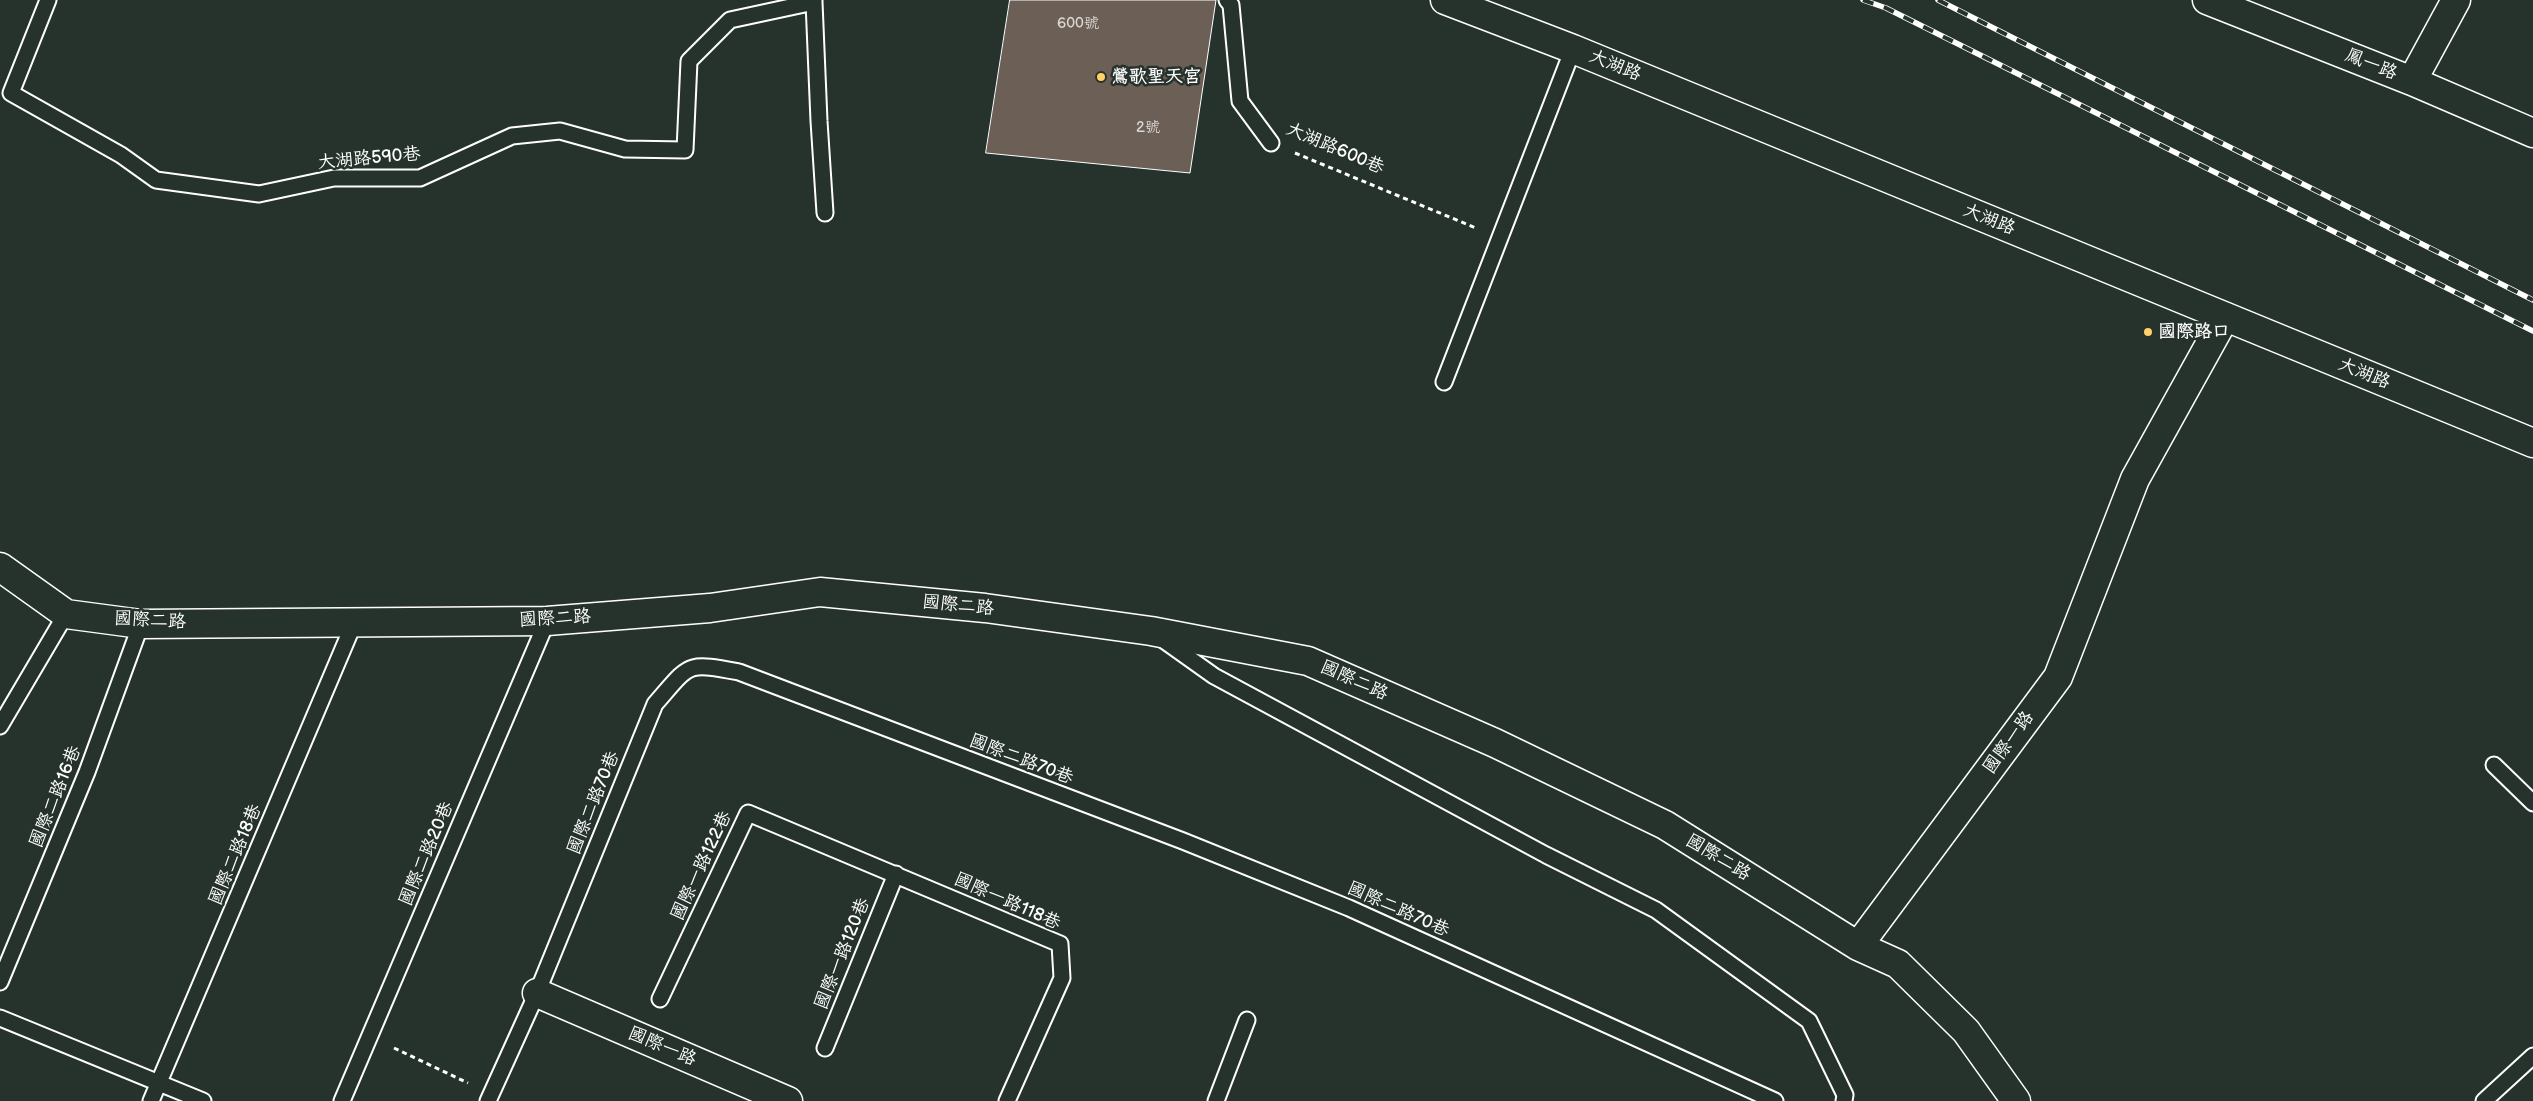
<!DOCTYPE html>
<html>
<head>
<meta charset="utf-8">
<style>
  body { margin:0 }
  canvas { display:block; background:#26332d }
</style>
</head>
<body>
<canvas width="2533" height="1101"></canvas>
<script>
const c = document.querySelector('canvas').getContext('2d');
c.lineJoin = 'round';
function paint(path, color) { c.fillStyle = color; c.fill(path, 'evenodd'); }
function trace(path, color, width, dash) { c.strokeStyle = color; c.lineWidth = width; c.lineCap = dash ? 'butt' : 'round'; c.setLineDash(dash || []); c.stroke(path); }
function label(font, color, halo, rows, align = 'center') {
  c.font = font + ' "Balsamiq Sans","LXGW WenKai TC",sans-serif'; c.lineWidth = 5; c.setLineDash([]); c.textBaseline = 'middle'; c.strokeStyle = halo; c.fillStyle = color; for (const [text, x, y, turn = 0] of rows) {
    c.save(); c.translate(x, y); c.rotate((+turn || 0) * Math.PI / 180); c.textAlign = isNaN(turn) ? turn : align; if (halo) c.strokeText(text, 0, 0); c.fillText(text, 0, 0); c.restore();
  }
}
const building = new Path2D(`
  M1010 0H1216L1190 173 986 153Z`);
const path = new Path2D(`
  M1295 153 1476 228
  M394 1048 468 1083`);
const service = new Path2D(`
  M48 0 11 93 121 155 156 180 259 194 334 178H420L512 136 560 131 625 149 685 150 689 61 730 20 814 2V0
  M1227 0 1231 5 1240 101 1271 143
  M814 2 819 121 825 213
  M1444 382 1573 49
  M1162 639 1214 676 1546 855 1656 910 1809 1021 1845 1095 1844 1101
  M0 726 66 614
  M2494 765 2533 803
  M0 982 87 772 141 624
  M660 999 748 813 1060 944 1062 978 1007 1101
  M0 1018 203 1101
  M825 1048 896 874
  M151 1101 354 623
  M342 1101 547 621
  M488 1101 537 993 655 704C691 663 685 662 739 672L1183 841 1349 908 1775 1101
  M1216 1101 1247 1020
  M2484 1101 2533 1056`);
const minor = new Path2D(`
  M2207 0 2412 81 2533 133
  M2412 81 2456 0
  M0 567 66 614 141 624 547 621 710 608 820 592 985 608 1151 631 1308 661 1495 743 1665 825 1858 946 1898 964 1966 1031 2016 1101
  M1858 946 2058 677 2135 479 2225 317
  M537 993 788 1101`);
const tertiary = new Path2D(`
  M1445 0 1573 49 2533 443`);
const rail = new Path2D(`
  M1863 0 1886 8 2533 331
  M1938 0 2533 300`);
const markers = [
  [1101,77,5,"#ffd166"],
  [2148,332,5,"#ffd166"]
];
const numberNames = [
  ["600號",1078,24],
  ["2號",1148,128]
];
const streetNames = [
  ["鳳一路",2371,65,22],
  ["大湖路",1615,66,22],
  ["大湖路600巷",1335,149,23],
  ["大湖路590巷",369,159,-5],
  ["大湖路",1989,220,22],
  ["大湖路",2364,374,22],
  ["國際二路",958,606,6],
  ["國際二路",555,619,-3],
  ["國際二路",150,621,3],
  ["國際二路",1354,681,24],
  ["國際一路",2009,743,-54],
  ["國際二路70巷",1021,760,21],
  ["國際二路16巷",56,797,-68],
  ["國際二路70巷",594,803,-68],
  ["國際二路20巷",427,854,-67],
  ["國際二路18巷",236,855,-67],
  ["國際二路",1718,858,31],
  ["國際一路122巷",702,866,-65],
  ["國際一路118巷",1007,902,24],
  ["國際二路70巷",1398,910,24],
  ["國際一路120巷",843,954,-68],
  ["國際一路",662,1047,23]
];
const poiNames = [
  ["鶯歌聖天宮",1111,77],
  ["國際路口",2158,332]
];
paint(building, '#6b5f56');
trace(building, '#fff', 1);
trace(service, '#fff', 19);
trace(minor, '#fff', 31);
trace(tertiary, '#fff', 31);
trace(path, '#fff', 3, [5, 4]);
trace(service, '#26332d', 15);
trace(minor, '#26332d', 28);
trace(tertiary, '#26332d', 28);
trace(rail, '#fff', 5.5);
trace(rail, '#26332d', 4, [11]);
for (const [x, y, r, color] of markers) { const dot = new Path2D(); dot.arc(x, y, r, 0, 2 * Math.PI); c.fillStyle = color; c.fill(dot); trace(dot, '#26332d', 2); }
label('15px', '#dad7d5', null, numberNames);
label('18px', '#fff', '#26332d', streetNames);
label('bold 18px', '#fff', '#26332d', poiNames, 'left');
</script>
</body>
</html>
